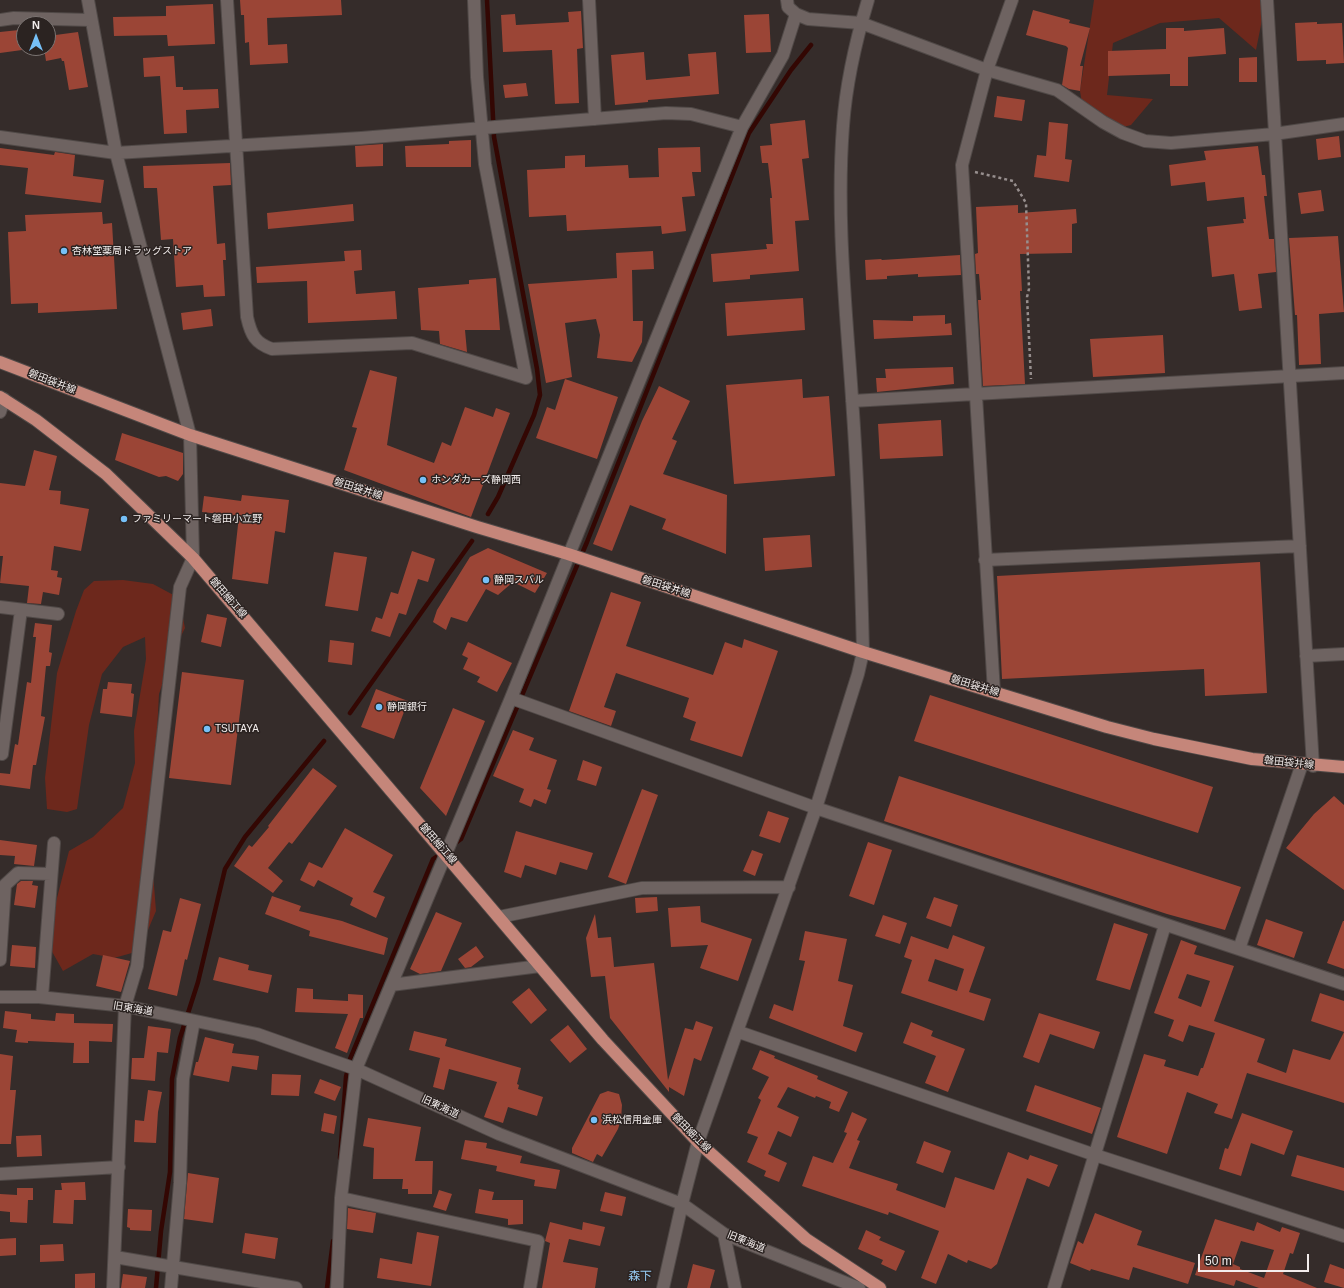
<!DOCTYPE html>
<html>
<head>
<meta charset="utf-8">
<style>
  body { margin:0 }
  #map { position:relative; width:1344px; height:1288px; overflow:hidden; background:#352c2a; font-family:Helvetica,sans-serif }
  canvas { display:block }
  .north { position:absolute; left:16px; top:16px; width:40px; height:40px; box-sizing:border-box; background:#2b2321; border:1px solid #7b7472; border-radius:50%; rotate:0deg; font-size:11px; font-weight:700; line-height:16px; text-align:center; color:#f3edec }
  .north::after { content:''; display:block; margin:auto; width:14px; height:18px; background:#76c0f7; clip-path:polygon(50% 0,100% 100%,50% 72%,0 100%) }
  .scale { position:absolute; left:1198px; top:1254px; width:111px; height:18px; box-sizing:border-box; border:2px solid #f3edec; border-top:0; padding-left:5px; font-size:12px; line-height:14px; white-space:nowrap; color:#f3edec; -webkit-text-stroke:3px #2b2321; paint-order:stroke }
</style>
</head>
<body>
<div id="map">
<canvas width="1344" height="1288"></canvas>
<div class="north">N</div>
<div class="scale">50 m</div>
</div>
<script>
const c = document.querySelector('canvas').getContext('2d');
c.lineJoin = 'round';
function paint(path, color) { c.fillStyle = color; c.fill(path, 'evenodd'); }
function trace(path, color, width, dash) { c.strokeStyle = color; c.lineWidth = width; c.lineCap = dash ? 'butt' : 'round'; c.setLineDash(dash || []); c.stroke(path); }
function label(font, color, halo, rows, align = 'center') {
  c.font = font + ' Helvetica,"Noto Sans JP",sans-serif'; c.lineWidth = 3; c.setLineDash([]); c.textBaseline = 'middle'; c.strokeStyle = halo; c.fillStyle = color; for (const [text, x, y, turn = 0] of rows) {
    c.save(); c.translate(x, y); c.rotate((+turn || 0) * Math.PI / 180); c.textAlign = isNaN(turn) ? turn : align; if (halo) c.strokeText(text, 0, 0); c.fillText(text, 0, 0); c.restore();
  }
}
const green = new Path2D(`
  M1094 0H1266L1256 50 1219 18 1160 23 1113 43 1107 95 1153 99 1131 125 1115 129 1083 109 1080 91Z
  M123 580 153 584 179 598 185 628 173 652 159 694 151 846 156 911 139 951 114 958 93 954 63 971 46 941 69 851 93 837 123 808 135 763 134 731 146 659 145 637 123 647 102 674 89 725 77 809 67 812 47 809 45 778 57 673 76 611 84 590 94 581Z`);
const stream = new Path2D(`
  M487 0 494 137 537 369 540 395 534 415 498 497 488 514
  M350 713 472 541
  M453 845 461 839 587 542 749 133 791 70 811 45
  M340 1158 346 1077 350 1059 433 859 442 853
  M156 1288 161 1231 170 1172 172 1079 180 1038 198 982 225 869 245 837 324 741
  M327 1288 333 1241`);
const building = new Path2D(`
  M240 0H341L342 15 267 18 268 45 287 44 288 63 250 65 249 42 245 43 244 15H241Z
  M213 4 215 44 168 46 167 35 114 36 113 17 166 16V6Z
  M1033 10 1070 20 1069 23 1090 28 1080 66H1083L1080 91 1069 89 1062 85 1068 48 1066 46 1026 35Z
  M581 11 583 48 577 49 579 103 555 104 552 50 503 52 501 15 515 14 516 25 569 22 568 12Z
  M769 14 771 52 746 53 744 15Z
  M1317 22V24L1342 23 1344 63 1326 64V60L1297 61 1295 23Z
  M1166 28H1184V31L1224 28 1226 54 1188 57V86H1170V74L1108 76V51L1166 49Z
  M19 30 22 50 0 53V32Z
  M78 32 88 87 69 90 64 61H62L61 58 46 61 44 48H48V36Z
  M644 52 646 80 690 76 688 54 716 52 719 94 648 100V102L615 105 611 55Z
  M174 56 176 87H183V90L218 89 219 108 186 110 187 133 164 134 160 76 144 77 143 58Z
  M1257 57V82H1239V58Z
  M526 83 528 96 505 98 503 85Z
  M997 96 1025 100 1022 121 994 117Z
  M805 120 809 158 802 159 809 220 795 221 799 271 750 275V279L713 282 711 254 767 249 766 244H773L770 198H772L768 163H762L760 146 772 145 770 124Z
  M1049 122 1068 124 1065 159 1072 160 1069 182 1034 177 1037 155 1046 156Z
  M1339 136 1341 157 1318 160 1316 139Z
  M471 140V167H406L405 146 449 144V141Z
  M383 144V166L356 167 355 146Z
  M1258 146 1262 175H1265L1267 196H1264L1269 239H1274L1276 272 1258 274 1262 308 1239 311 1234 274 1212 277 1207 227 1244 223 1243 219H1246L1244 197 1207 201 1205 182 1171 186 1169 165 1206 160 1204 151Z
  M700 147 701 172H692L695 196 682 197 686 231 662 234 661 226 567 231 566 215 529 217 527 170 565 168V156L585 155V167L628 165 629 178 659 177 658 148Z
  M0 148 54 155 55 152 75 155 73 176 104 180 101 203 25 194 28 168 0 165Z
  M230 163 231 185 213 186 217 244 225 243 226 260H223L225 296 204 297 203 285 176 287 173 239 161 240 157 188H144L143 166Z
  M1321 190 1324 211 1301 214 1298 193Z
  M353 204 354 221 268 229 267 213Z
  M1018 205V213L1076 209 1077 223 1072 224V253L1020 254 1022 291H1020L1025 384 983 386 978 300H981L979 274H976L975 254 978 253 976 207Z
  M102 212 103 224 112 223 117 309 38 313V303L11 304 8 232 26 231 25 215Z
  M1338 236 1344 312 1319 314 1321 364 1299 365 1297 315H1295L1289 238Z
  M361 250 362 270 354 271 356 294 395 291 397 319 308 323 307 281 257 283 256 267 345 261 344 251Z
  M653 251 654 269 632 270 633 321H643L642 342 632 362 597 358 600 335 596 319 565 323 572 377 546 383 528 284 617 278 616 253Z
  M960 255 961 275 918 277V274L887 276V279L866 280 865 260 881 259 882 260Z
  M496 278 500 330H465L467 352 440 344 439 331 421 330 418 288 469 284V280Z
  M803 298 805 330 727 336 725 303Z
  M211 309 213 326 183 330 181 313Z
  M945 315V324L951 323 952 335 874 339 873 320 913 321V316Z
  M1163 335 1165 373 1093 377 1090 339Z
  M953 367 954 384 877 392 876 378H886L885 369Z
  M370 370 397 377 387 445 434 463 442 442 451 446 465 407 493 417 496 408 510 413 471 517 344 470 357 428 352 427Z
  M565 379 618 397 597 459 536 438 547 407 555 410Z
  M802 379 803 398 829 396 835 476 734 484 726 385Z
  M659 386 690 401 672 439 677 441 663 474 727 495 726 554 662 529 666 519 630 505 612 551 593 544 642 421Z
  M941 420 943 456 880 459 878 424Z
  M122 433 183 453V474L178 481 166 476 159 477 115 460Z
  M34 450 57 456 49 490 61 491 60 504 89 509 81 551 54 546 51 570 58 571 57 577 62 578 59 595 43 592 41 604 27 603 29 586 0 583 3 556H0V483L25 486Z
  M242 495 289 500 285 533 275 531 268 584 232 579 239 516 202 512 204 496 241 501Z
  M810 535 812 567 765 571 763 538Z
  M488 548 547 573 535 593 513 582 498 595 486 589 467 622 451 617 446 630 433 622 437 610 470 557Z
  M412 551 435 559 428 582 418 579 406 615 399 613 390 637 371 631 376 617 382 619 391 592 398 594Z
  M334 552 367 557 358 611 325 606Z
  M1260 562 1267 693 1205 696 1204 669 1002 679 997 576Z
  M611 592 641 602 626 646 713 675 725 642 742 648 744 639 778 651 742 757 690 740 696 722 683 717 689 698 616 673 604 707 616 711 611 726 569 711Z
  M207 614 227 618 221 647 201 642Z
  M35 623 52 625 49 652 52 653 50 666H46L41 716 45 717 36 765H33L30 789 0 785V773L10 774 15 744 18 745 27 682 31 683 36 637H33Z
  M330 640 354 643 352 665 328 662Z
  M468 642 512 663 497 692 477 682 480 677 463 669 468 658 462 655Z
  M182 672 244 680 231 785 169 778Z
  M108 682 132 684 131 693 134 694 132 717 100 713 103 689H107Z
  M376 689 408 701 394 739 361 727Z
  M930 695 1213 787 1198 833 914 741Z
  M453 708 485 721 446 816 420 788Z
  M513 730 534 738 529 750 557 760 547 789 551 790 546 804 534 799 531 807 519 802 524 789 493 776Z
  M583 760 602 767 596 786 577 780Z
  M313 768 337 786 292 844 289 842 268 868 283 881 273 893 234 866 249 845 252 847 269 827 268 826Z
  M899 776 1241 887 1225 930 1167 914 884 821Z
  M642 789 658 795 626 884 608 877Z
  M1334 796 1344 805V890L1286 848 1314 814Z
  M768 811 789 818 780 843 759 836Z
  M345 828 393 855 373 892 385 897 376 918 350 905 353 898 318 880 314 887 300 880 309 862 322 868Z
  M516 831 593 853 587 870 560 862 556 875 525 865 521 878 504 872Z
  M0 840 37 845 34 866 14 864 15 856 0 855Z
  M868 842 892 850 874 905 849 896Z
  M752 850 763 854 755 876 743 871Z
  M21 881H33L32 885 38 886 35 908 14 905 17 884Z
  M272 896 301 906 299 911 342 921 388 938 384 955 309 936 310 931 265 914Z
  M657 897 658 911 636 913 635 898Z
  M934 897 958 905 951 927 926 918Z
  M180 898 201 904 187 960 185 959 177 996 148 989 163 930 171 932Z
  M700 906 701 922 752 939 738 981 700 968 708 945 671 947 668 908Z
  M436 912 462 923 441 971 420 974 410 969Z
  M595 914 598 938 611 937 614 967 654 963 668 1080 685 1028 693 1030 696 1021 713 1027 701 1061 694 1058 684 1096 669 1087V1092L610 1018 605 976 591 977 586 938Z
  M883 915 907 923 900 944 875 936Z
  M1266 919 1303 932 1294 958 1257 945Z
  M1343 921H1344V969L1327 963Z
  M1114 923 1148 934 1130 990 1096 980Z
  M805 931 847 939 838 981 853 985 843 1026 863 1033 856 1052 769 1018 774 1004 793 1011 805 961 799 960Z
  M953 935 985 947 969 992 991 999 984 1021 901 993 912 960 904 957 911 936 948 949ZM935 959 964 969 957 991 928 981Z
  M1181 940 1197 946 1194 954 1234 966 1214 1021 1265 1039 1257 1062 1286 1073 1293 1049 1330 1060 1344 1032V1103L1247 1073 1232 1119 1214 1113 1218 1104 1187 1092 1167 1154 1117 1137 1144 1054 1166 1060 1164 1066 1198 1076 1201 1068H1203L1215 1033 1189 1025 1183 1042 1168 1036 1174 1020 1154 1013ZM1187 974 1210 981 1201 1007 1178 998Z
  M12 945 36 947 35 968 10 966Z
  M476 946 484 957 471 967 465 968 458 959Z
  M103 955 130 961 121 992 96 986Z
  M219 957 249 965 248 970 272 975 268 993 213 980Z
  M297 988 313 989V999L348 1001V994L363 995V1018H360L347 1053 335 1048 348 1014 295 1012Z
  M529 988 547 1010 531 1024 512 1002Z
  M1320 993 1344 1001V1032L1311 1021Z
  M5 1011 31 1014V1019L55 1021 56 1013 74 1014V1023L113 1024 112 1042 89 1041V1063H73L74 1043 28 1041V1043L15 1042 17 1030 3 1028Z
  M1039 1013 1100 1032 1094 1049 1050 1034 1039 1063 1023 1057Z
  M911 1022 933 1031 931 1036 965 1049 948 1092 925 1083 936 1056 903 1043Z
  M568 1025 587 1049 570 1063 550 1040Z
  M148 1026 171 1029 168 1053 157 1052 155 1081 131 1079 132 1058H144Z
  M414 1031 447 1039 445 1046 521 1068 517 1084 519 1085 518 1089 543 1097 537 1116 508 1107 503 1123 484 1117 497 1082 449 1069 444 1090 433 1087 440 1058 409 1050Z
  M205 1037 234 1044 232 1053 259 1056 257 1070 232 1066 229 1082 193 1075 196 1062H198Z
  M760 1050 775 1056 774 1058 818 1076 817 1079 848 1092 839 1112 829 1108 831 1102 816 1096 815 1098 788 1087 777 1107 799 1117 791 1137 778 1131 768 1154 787 1163 779 1182 764 1176 766 1171 747 1162 758 1137 747 1133 761 1100 758 1098 769 1077 752 1069Z
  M0 1054 13 1056 10 1090H16L11 1144H0Z
  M272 1074 301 1075 299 1096 271 1095Z
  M320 1079 341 1087 335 1101 314 1093Z
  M1035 1085 1101 1108 1092 1134 1026 1111Z
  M148 1090 162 1092 158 1112 156 1143 134 1142 135 1120 144 1121Z
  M608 1091 619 1094 622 1105 621 1119 618 1129 602 1157 597 1154 593 1162 572 1153V1148L600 1094Z
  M852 1112 867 1119 857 1140 860 1141 849 1168 898 1184 896 1190 945 1208 955 1177 994 1190 1008 1152 1028 1160 1030 1155 1058 1165 1049 1187 1027 1178 997 1264 991 1269 968 1260 967 1263 948 1254 936 1284 921 1278 939 1231 889 1212 888 1215 802 1186 813 1156 833 1163 847 1133 844 1132Z
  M324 1113 337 1116 334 1134 321 1131Z
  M1242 1113 1293 1131 1284 1155 1251 1143 1241 1176 1219 1169 1225 1148 1228 1149Z
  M368 1118 421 1127 415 1161H433L432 1194H408V1189H402L403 1179H373L374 1148 363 1146Z
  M41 1135 42 1156 17 1157 16 1136Z
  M465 1140 487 1143 486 1148 522 1156 520 1163 560 1170 556 1189 534 1186 535 1180 496 1171 497 1166 461 1159Z
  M924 1141 951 1151 943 1173 916 1163Z
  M1297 1155 1344 1168V1191L1291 1176Z
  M188 1173 219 1178 213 1223 184 1219Z
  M85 1182 86 1200H74L73 1224 53 1223 55 1190H62L61 1183Z
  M17 1188H33V1200H28L27 1223 10 1222V1212L0 1211V1194L17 1195Z
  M479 1189 494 1192 492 1200H523V1224L508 1225V1219L475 1213Z
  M439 1190 452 1194 446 1211 433 1207Z
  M605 1192 626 1197 622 1216 600 1211Z
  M348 1208 376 1213 373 1233 347 1229Z
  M128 1209 152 1210 151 1231 130 1230V1228L127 1227Z
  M1095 1213 1142 1231 1137 1245 1195 1263 1188 1284 1133 1267 1129 1280 1091 1269 1090 1271 1070 1263 1078 1241 1083 1244Z
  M1215 1219 1254 1231 1257 1222 1280 1232 1282 1227 1300 1233 1293 1254 1290 1253 1283 1274 1317 1288H1259L1236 1280 1234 1286 1195 1275ZM1241 1241 1274 1250 1264 1278 1240 1269V1267L1233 1264Z
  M550 1222 582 1230 583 1222 605 1227 600 1246 569 1239 563 1262 598 1268 595 1288H542L550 1243 545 1241Z
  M866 1230 881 1237 879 1240 905 1251 896 1271 881 1264 883 1260 858 1249Z
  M417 1232 439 1236 431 1286 377 1278 380 1258 412 1264Z
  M245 1233 278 1238 275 1259 242 1253Z
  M16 1238V1255L0 1256V1239Z
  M63 1244 64 1261 40 1262V1245Z
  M693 1264 715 1270 710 1288H687Z
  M1330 1264 1344 1269V1288L1324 1282Z
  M95 1273V1288H75V1274Z
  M123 1274 147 1277 145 1288H121Z`);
const path = new Path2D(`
  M975 172 1013 181 1026 203 1029 289 1027 297 1031 379`);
const minor = new Path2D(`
  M88 0 116 153 190 435 193 558 180 587 137 966 125 1006 113 1288
  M227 0 247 317C251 335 255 343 272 349L412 343 526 378 485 164 477 77 474 0
  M589 0 595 119
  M787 0 788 7 796 14 808 19 861 23 987 70 1057 90 1103 122 1123 133 1145 141 1171 143 1274 134 1344 124
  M1267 0 1313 766
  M0 20 14 18 90 20
  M0 137 116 153 361 138 666 113 691 114 742 127
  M852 401 1344 373
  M0 412 4 399
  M985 560 1300 546
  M0 607 58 614
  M1306 656 1344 654
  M994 692 962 165 987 70 1012 0
  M511 698 816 808 1344 984
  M0 753 2 754 21 610
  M499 917 642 888 789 887
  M1239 949 1302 764
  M0 960 5 885 18 873 51 874
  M391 985 540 966
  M0 997H39L125 1006 257 1034 356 1069 499 1134 682 1204 724 1234 859 1288
  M42 997 54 843
  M739 1032 1095 1155 1344 1236
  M0 1174 119 1167
  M341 1198 538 1241 530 1288
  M724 1234 735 1288
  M115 1257 296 1288
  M171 1288 180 1183 183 1079 194 1021
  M337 1288 341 1198 356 1069 511 698 742 127 783 55 796 14
  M663 1288 682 1204 698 1142 816 808 858 674 863 652C861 567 858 482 852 398 846 308 836 217 843 126 846 84 856 40 868 0
  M1054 1288 1165 925`);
const major = new Path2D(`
  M0 362 190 435 477 527 568 554 863 652 1107 727 1154 739 1252 759 1344 767
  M0 397 36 420 106 474 193 558 603 1040 698 1142 806 1239 880 1288`);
const markers = [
  [64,251,4,"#76c0f7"],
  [423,480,4,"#76c0f7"],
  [124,519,4,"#76c0f7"],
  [486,580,4,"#76c0f7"],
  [379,707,4,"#76c0f7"],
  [207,729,4,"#76c0f7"],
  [594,1120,4,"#76c0f7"]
];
const poiNames = [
  ["杏林堂薬局ドラッグストア",72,251],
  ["ホンダカーズ静岡西",431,480],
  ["ファミリーマート磐田小立野",132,519],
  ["静岡スバル",494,580],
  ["静岡銀行",387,707],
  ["TSUTAYA",215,729],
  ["浜松信用金庫",602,1120]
];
const streetNames = [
  ["磐田袋井線",52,382,21],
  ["磐田袋井線",358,489,18],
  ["磐田袋井線",666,587,18],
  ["磐田細江線",228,598,49],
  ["磐田袋井線",975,686,17],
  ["磐田袋井線",1289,763,6],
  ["磐田細江線",438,844,49],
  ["旧東海道",133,1009,9],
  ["旧東海道",440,1107,25],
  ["磐田細江線",691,1133,45],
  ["旧東海道",746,1242,22]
];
const quarterNames = [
  ["森下",640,1277]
];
paint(green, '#6d281c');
trace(stream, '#330703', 4.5);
paint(building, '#9b4536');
trace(minor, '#504947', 14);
trace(major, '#504947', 14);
trace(path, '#978f8e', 2.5, [3, 3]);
trace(minor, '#6e6361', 12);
trace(major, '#c5867a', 12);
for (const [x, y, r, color] of markers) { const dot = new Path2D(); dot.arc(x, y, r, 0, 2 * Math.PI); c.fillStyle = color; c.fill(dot); trace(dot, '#2b2321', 1.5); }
label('10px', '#f3edec', '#2b2321', poiNames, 'left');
label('10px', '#f3edec', '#2b2321', streetNames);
label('12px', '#97ccf5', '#2b2321', quarterNames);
</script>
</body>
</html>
